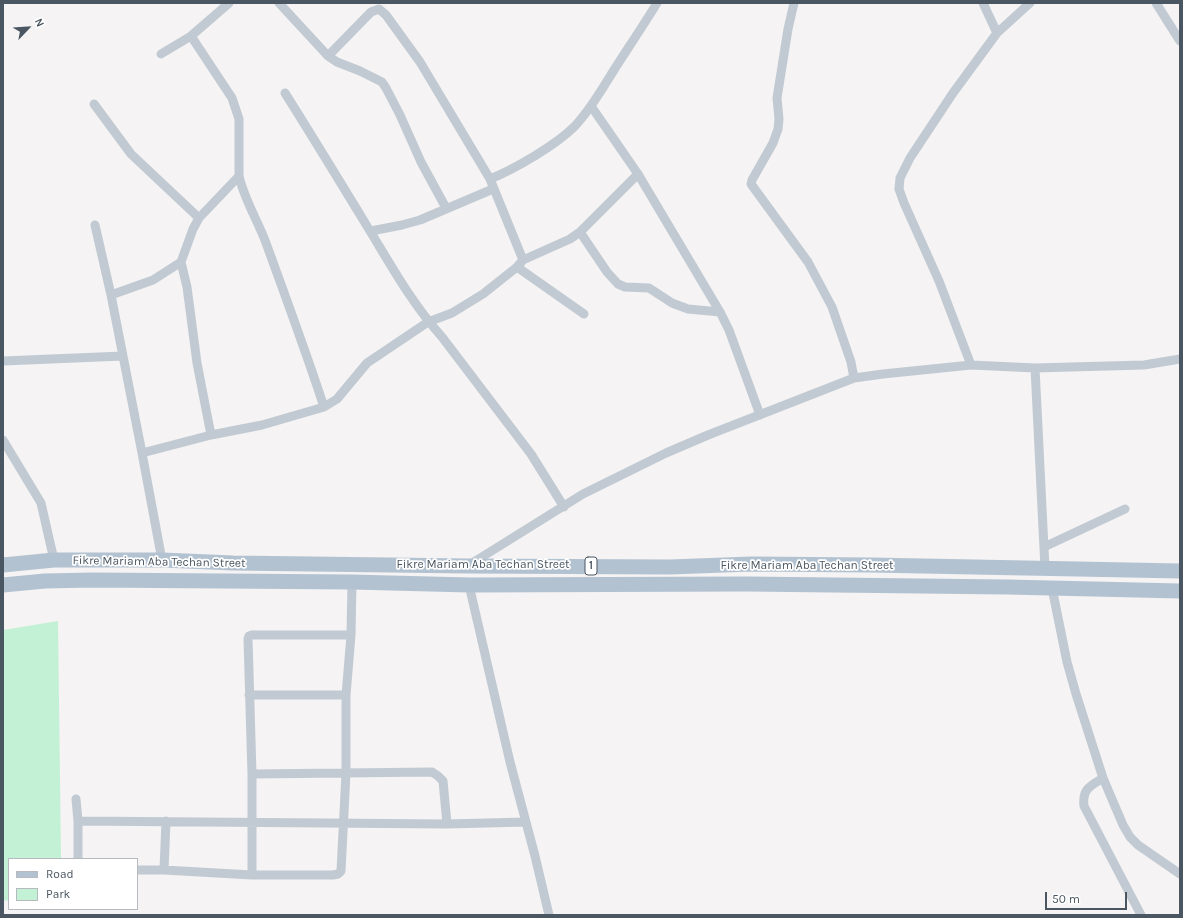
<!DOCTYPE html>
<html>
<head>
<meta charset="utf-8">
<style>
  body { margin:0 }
  #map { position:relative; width:1183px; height:918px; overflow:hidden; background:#f5f3f3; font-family:Karla,sans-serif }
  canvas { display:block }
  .frame { position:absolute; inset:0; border:4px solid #4a5661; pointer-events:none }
  .legend { position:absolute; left:8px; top:858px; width:130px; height:52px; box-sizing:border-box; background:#fff; border:1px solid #b7bbc0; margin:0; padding:5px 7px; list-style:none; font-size:12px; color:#4a5661 }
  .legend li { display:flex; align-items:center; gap:8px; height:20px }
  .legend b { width:20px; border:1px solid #b7bbc0 }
  .north { position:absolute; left:8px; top:8px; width:40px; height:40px; -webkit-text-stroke:3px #fff; paint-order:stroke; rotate:65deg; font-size:11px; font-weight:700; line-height:16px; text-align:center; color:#4a5661 }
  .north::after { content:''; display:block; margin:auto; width:14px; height:18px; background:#4a5661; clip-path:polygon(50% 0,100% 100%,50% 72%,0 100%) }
  .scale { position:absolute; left:1045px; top:892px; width:82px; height:18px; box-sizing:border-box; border:2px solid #4a5661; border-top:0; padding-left:5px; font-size:12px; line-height:14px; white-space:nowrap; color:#4a5661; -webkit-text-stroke:3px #fff; paint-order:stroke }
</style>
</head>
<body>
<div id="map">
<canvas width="1183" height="918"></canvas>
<div class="frame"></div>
<ul class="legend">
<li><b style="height:5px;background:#b3c2d1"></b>Road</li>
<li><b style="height:11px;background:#c3f1d5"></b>Park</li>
</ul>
<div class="north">N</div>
<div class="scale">50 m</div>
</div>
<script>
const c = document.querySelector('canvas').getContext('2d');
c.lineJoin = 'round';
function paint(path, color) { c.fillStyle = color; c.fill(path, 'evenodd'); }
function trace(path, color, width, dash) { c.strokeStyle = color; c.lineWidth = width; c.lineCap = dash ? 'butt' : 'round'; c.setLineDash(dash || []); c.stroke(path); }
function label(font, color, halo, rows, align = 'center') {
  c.font = font + ' Karla,sans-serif'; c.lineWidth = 3.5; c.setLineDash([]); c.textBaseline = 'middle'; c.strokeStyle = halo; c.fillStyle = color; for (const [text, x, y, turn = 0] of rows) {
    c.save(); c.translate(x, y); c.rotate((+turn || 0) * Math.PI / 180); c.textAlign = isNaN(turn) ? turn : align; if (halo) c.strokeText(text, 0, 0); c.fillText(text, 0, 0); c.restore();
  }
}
const green = new Path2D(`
  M58 621 61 859H9V900L3 901V630Z`);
const minor = new Path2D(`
  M279 3 328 56 337 62 360 71 382 82 386 88 400 115 421 162 446 208
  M794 3 788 29 777 98 779 119 778 129 773 143 752 180 751 184 808 262 832 307 851 362 854 378
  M983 3 997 33
  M1156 3 1180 41
  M161 54 191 36 229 3
  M328 56 371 12 379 9 386 15 420 62 490 179
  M285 93C314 139 342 185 370 231 392 267 413 305 442 337L531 454 564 507
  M94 104 131 154 199 218
  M591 106 638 174 720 312 729 330 760 415
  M239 176C244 199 258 221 266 243 286 298 306 352 324 407
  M95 225 111 295 123 356
  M371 231 402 225 420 220 493 189
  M580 232 607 272 618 284 625 287 649 288 672 303 688 309 720 312
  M523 260 570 239 580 232 638 174
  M181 262 187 287 197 363 211 435
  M517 267 584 314
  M111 295 153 280 181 262 193 229 199 218 239 176V119L232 98 191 36
  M3 361 123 356 142 453 162 560
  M971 365 939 281 904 203 899 189 900 178 910 158 953 93 997 33 1030 3
  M1035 368 1045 568
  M3 440 41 503 54 560
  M142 453 211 435 262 425 324 407 337 399 367 363 428 322 452 313 483 294 517 267 523 260 490 179C515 169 556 145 575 126 591 109 602 89 614 70 628 48 643 26 657 3
  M1044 547 1125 509
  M469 565 583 494 666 453 708 435 854 378 883 374 971 365 1035 368 1144 365 1180 359
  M469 585 510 762 535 856 549 915
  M1052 588 1067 662 1076 694 1103 778 1123 825 1130 837 1138 845 1180 874
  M249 695H346
  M252 774 432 772 438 776 443 781 447 824
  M1103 778C1090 786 1082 789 1084 806L1141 915
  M76 799 78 821V859
  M78 821 447 824 526 822
  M137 870H164L252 875H333L338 874 341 871 346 773V695L351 635 352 582
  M164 870 166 821
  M252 875V774L248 639 249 636 252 635H351`);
const primary = new Path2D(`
  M3 565 54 560H162L233 563 468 566 670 567 751 564 871 565 1180 571
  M3 585 45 581 93 580 352 582 469 585 747 584 1007 587 1180 591`);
const shields = [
  [591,566,12]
];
const shieldNames = [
  ["1",591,566]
];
const streetNames = [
  ["Fikre Mariam Aba Techan Street",159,562,1],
  ["Fikre Mariam Aba Techan Street",483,565],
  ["Fikre Mariam Aba Techan Street",807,566]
];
paint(green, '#c3f1d5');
trace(minor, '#c1cad2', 9);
trace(primary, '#b3c2d1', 15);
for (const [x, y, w] of shields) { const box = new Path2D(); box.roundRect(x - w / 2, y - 9, w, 18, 3); c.fillStyle = '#fff'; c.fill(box); trace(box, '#4a5661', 1); }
label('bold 11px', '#4a5661', null, shieldNames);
label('12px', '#4a5661', '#fff', streetNames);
</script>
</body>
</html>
